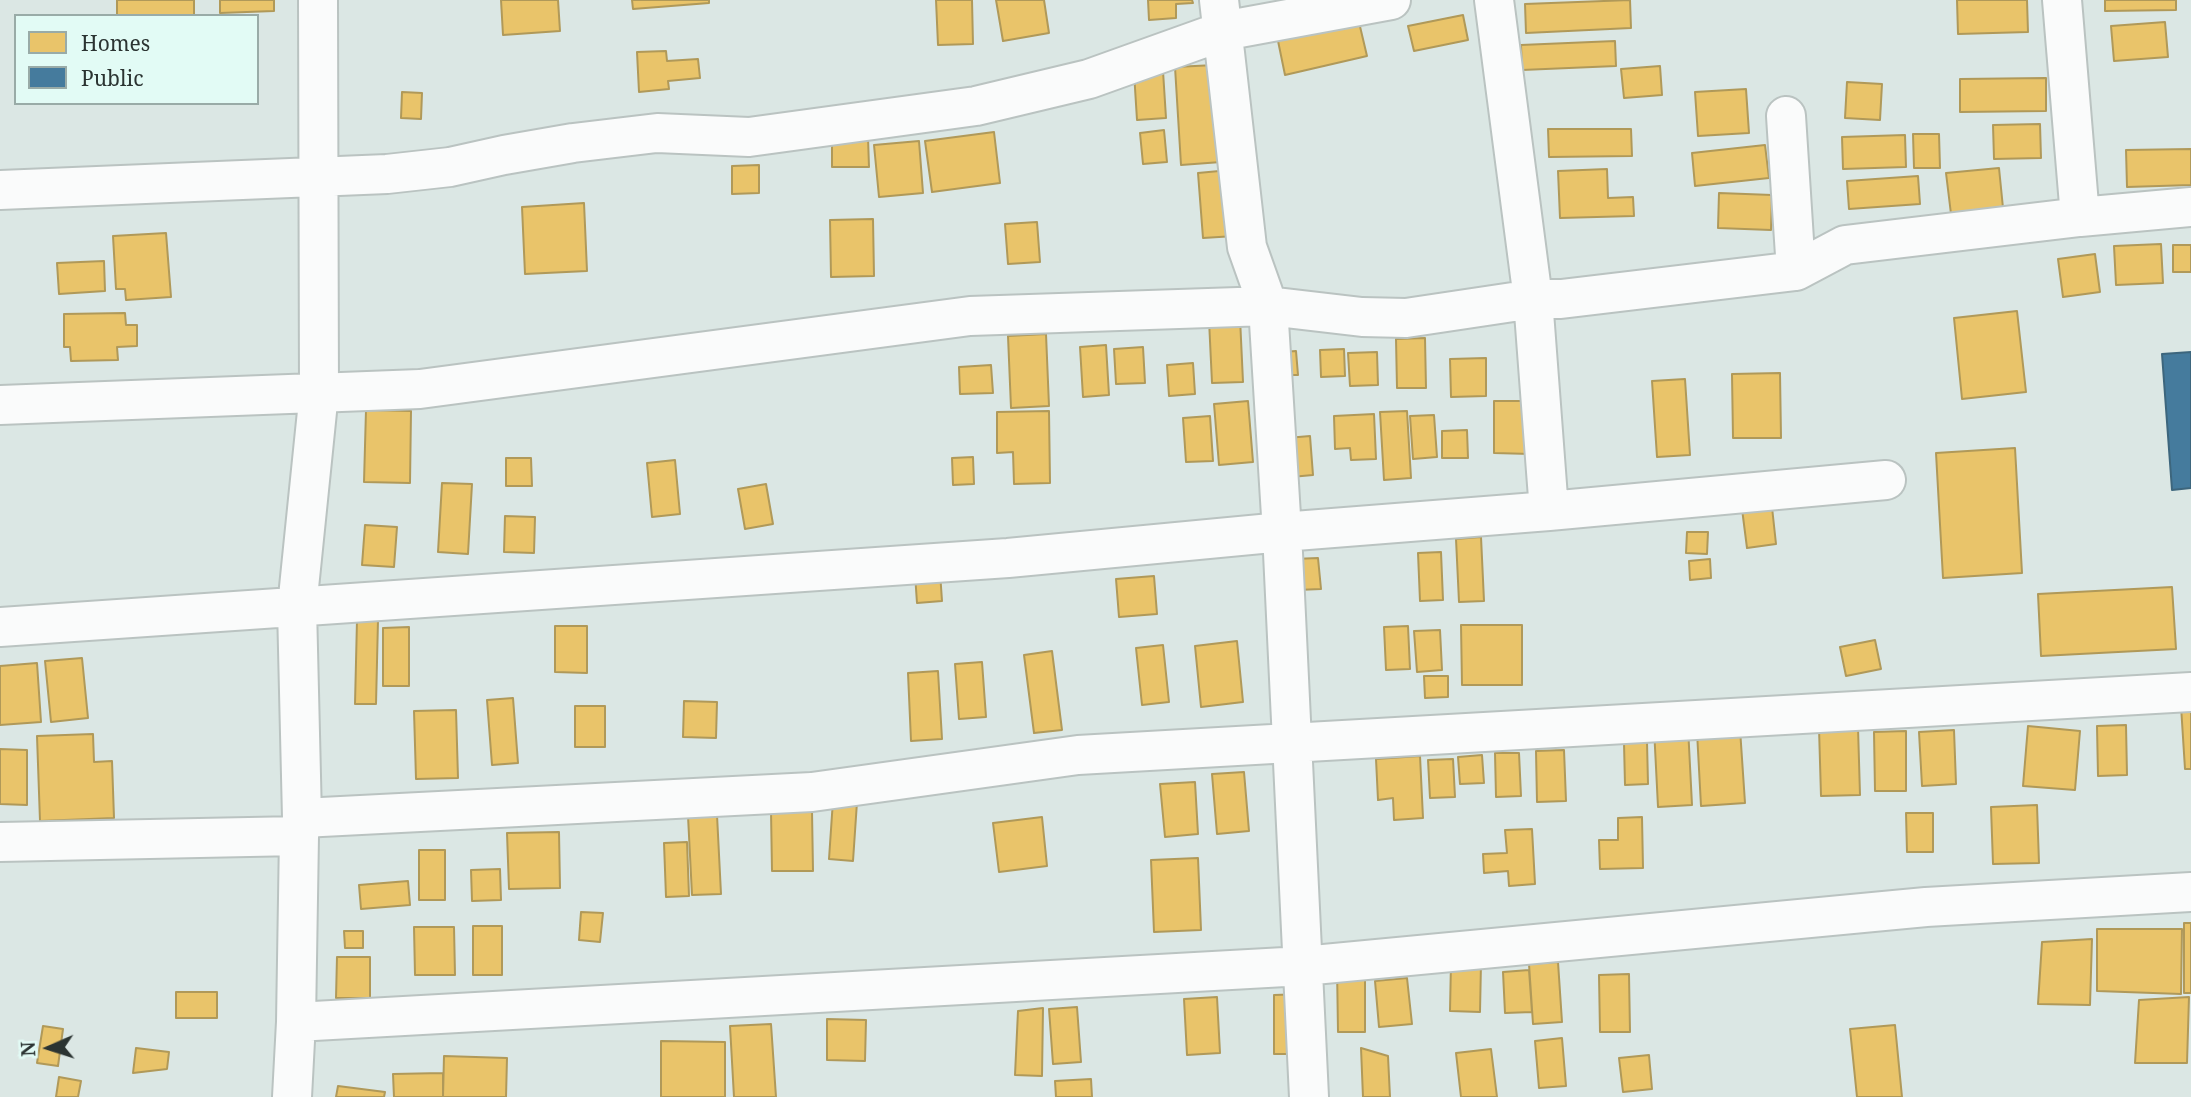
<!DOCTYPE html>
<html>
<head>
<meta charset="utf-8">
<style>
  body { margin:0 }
  #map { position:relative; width:2191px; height:1097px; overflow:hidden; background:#dbe7e4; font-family:"Noto Serif",serif }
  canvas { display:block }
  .legend { position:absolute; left:14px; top:14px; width:245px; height:91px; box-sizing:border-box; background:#e2fbf5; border:2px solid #99aba7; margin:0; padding:9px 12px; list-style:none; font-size:21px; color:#2b3432 }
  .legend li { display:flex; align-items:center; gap:14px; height:35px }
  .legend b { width:35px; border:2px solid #99aba7 }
  .north { position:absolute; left:14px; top:1013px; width:70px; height:70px; -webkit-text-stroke:5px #e2fbf5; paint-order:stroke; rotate:267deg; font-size:19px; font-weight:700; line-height:28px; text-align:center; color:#2b3432 }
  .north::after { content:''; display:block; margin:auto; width:24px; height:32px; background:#2b3432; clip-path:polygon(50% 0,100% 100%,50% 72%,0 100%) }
</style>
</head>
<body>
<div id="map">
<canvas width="2191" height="1097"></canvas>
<ul class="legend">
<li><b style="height:19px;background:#e9c46a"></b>Homes</li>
<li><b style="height:19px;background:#457b9d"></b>Public</li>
</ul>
<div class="north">N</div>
</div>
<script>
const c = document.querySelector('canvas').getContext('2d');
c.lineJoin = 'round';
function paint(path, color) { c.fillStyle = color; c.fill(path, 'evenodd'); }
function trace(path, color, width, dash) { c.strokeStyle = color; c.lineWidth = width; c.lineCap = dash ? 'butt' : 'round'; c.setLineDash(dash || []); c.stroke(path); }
const homes = new Path2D(`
  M117 0H194V16H117Z
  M220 0H274V11L220 13Z
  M501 0H558L560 31 503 35Z
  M632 0H709V3L633 9Z
  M936 0H972L973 44 938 45Z
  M996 0H1044L1049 33 1003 41Z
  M1148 0H1192L1193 3 1176 4V18L1149 20Z
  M1630 0 1631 28 1526 33 1525 4Z
  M1957 0H2027L2028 32 1958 34Z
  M2105 0H2176V10L2105 11Z
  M1463 15 1468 40 1414 51 1408 26Z
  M1358 18 1367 56 1285 75 1277 36Z
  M2165 22 2168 57 2114 61 2111 26Z
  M1615 41 1616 66 1522 70 1521 45Z
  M666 51 667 61 698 59 700 78 668 81 669 89 639 92 637 52Z
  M1215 65 1221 162 1181 165 1175 67Z
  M1660 66 1662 95 1624 98 1621 69Z
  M1163 71 1166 118 1137 120 1134 72Z
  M2046 78V111L1960 112V79Z
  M1847 82 1882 84 1880 120 1845 118Z
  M1746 89 1749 133 1698 136 1695 92Z
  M402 92 422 93 421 119 401 118Z
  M2040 124 2041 158 1994 159 1993 125Z
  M1548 129H1631L1632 156 1549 157Z
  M1164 130 1167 162 1143 164 1140 133Z
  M994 132 1000 183 932 192 925 141Z
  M1913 134H1939L1940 168H1914Z
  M1905 135 1906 167 1843 169 1842 137Z
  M868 137 869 167H832V138Z
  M919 141 923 193 879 197 874 145Z
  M1765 145 1769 178 1695 186 1692 153Z
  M2191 149V185L2127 187 2126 150Z
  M759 165V193L732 194V166Z
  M1999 168 2003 208 1951 214 1946 173Z
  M1607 169 1608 198 1633 197 1634 216 1560 218 1558 171Z
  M1230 170 1235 236 1203 238 1198 173Z
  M1918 176 1920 204 1849 209 1847 181Z
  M1719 193 1772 195 1771 230 1718 228Z
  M584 203 587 271 525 274 522 207Z
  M873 219 874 276 831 277 830 220Z
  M1037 222 1040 262 1008 264 1005 224Z
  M166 233 171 297 126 300 125 289H116L113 236Z
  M2161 244 2163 283 2116 285 2114 246Z
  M2173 245H2191V272H2173Z
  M2095 254 2100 292 2063 297 2058 259Z
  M104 261 105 291 59 294 57 263Z
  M2017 311 2026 392 1962 399 1954 318Z
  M125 313 126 325H137V346L117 347 118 360 71 361 70 347H64V314Z
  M1240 318 1243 382 1212 383 1209 320Z
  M1046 334 1049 406 1011 408 1008 336Z
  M1425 338 1426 388H1397L1396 339Z
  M1106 345 1109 395 1083 397 1080 347Z
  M1143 347 1145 383 1116 384 1114 349Z
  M1344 349 1345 376 1321 377 1320 350Z
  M1296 351 1298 375H1284L1283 352Z
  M1377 352 1378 385 1350 386 1348 353Z
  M1486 358V396L1451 397 1450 359Z
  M1193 363 1195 394 1169 396 1167 365Z
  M991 365 993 393 960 394 959 367Z
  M1780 373 1781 438H1733L1732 374Z
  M1685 379 1690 455 1657 457 1652 381Z
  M1248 401 1253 462 1219 465 1214 404Z
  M1494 401H1531V454L1494 453Z
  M366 410 411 411 410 483 364 482Z
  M1049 411 1050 483 1014 484 1013 452 997 453V412Z
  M1407 411 1411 478 1384 480 1380 412Z
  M1374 414 1376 459 1351 460 1350 448 1335 449 1334 416Z
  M1434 415 1437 457 1413 459 1410 416Z
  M1210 416 1213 461 1186 462 1183 418Z
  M1467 430 1468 458H1442V431Z
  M1310 436 1313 475 1291 477 1287 438Z
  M2015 448 2022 573 1943 578 1936 453Z
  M973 457 974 484 953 485 952 458Z
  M506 458H531L532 486H506Z
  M675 460 680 514 652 517 647 463Z
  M442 483 472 484 468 554 438 552Z
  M766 484 773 524 745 529 738 489Z
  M1771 498 1776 544 1747 548 1741 501Z
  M505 516 535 517 534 553 504 552Z
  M365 525 397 527 394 567 362 565Z
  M1687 532H1708L1707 554 1686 553Z
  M1481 537 1484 601 1459 602 1456 539Z
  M1441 552 1443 600 1420 601 1418 553Z
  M1318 558 1321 589 1297 590 1294 559Z
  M1710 559 1711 578 1690 580 1689 561Z
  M940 572 942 601 917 603 915 574Z
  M1154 576 1157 614 1119 617 1116 579Z
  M2172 587 2176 649 2041 656 2038 594Z
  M357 620H378L376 704H355Z
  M1461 625H1522V685H1462Z
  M555 626H587V673L555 672Z
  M1408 626 1410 669 1386 670 1384 627Z
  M409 627V686H383V628Z
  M1440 630 1442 670 1417 672 1414 631Z
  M1875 640 1881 669 1846 676 1840 647Z
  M1237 641 1243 702 1201 707 1195 646Z
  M1163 645 1169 702 1142 705 1136 648Z
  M1052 651 1062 730 1034 733 1024 655Z
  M82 658 88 718 51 722 45 661Z
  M982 662 986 717 959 719 955 664Z
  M37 663 41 722 0 725V666Z
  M938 671 942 739 911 741 908 673Z
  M1424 676H1448V697L1425 698Z
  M513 698 518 763 492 765 487 700Z
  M684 701 717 702 716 738 683 737Z
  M2191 705V769H2185L2181 706Z
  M575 706H605V747H575Z
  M456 710 458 778 416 779 414 711Z
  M2126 725 2127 775 2098 776 2097 726Z
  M2028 726 2080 731 2075 790 2023 786Z
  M1688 727 1692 805 1658 807 1654 728Z
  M1858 727 1860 795 1821 796 1819 728Z
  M1740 729 1745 803 1701 806 1697 732Z
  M1954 730 1956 784 1922 786 1919 732Z
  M1906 731V791H1875L1874 732Z
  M93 734 94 762 112 761 114 818 40 821 37 736Z
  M1647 742 1648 784 1625 785 1624 743Z
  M0 749 27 750V805L0 804Z
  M1564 750 1566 801 1537 802 1536 751Z
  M1495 753H1519L1521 796 1496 797Z
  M1482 755 1484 783 1460 784 1458 757Z
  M1420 756 1423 818 1394 820 1393 798 1378 800 1376 759Z
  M1453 759 1455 797 1430 798 1428 760Z
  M1244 772 1249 831 1217 834 1212 774Z
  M1195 782 1198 834 1165 837 1160 784Z
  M833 800 857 802 853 861 829 859Z
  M2037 805 2039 863 1993 864 1991 807Z
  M771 811H812L813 871H772Z
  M1906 813H1933V852H1907Z
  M717 815 721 894 692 895 688 816Z
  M1042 817 1047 866 999 872 993 823Z
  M1642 817 1643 868 1600 869 1599 840H1618V818Z
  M1532 829 1535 884 1509 886 1508 871 1484 873 1483 854 1507 853 1505 830Z
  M559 832 560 888 509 889 507 833Z
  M687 842 689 896 666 897 664 843Z
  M419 850H445V900H419Z
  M1198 858 1201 930 1154 932 1151 860Z
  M500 869 501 900 472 901 471 870Z
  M408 881 410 905 361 909 359 885Z
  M581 912 603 913 600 942 579 940Z
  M2184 923H2191V993H2184Z
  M473 926H502V975H473Z
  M414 927H454L455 975H415Z
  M2097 929H2182L2181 994 2097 991Z
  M344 931H363V948H345Z
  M2092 939 2090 1005 2038 1004 2042 942Z
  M337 957H370V998H336Z
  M1451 962 1481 963 1480 1012 1450 1011Z
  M1558 962 1562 1022 1533 1024 1529 964Z
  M1337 967H1365V1032H1338Z
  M1529 970 1532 1012 1505 1013 1503 972Z
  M1629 974 1630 1032H1600L1599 975Z
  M1407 978 1412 1024 1379 1027 1375 981Z
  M176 992H217V1018H176Z
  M1304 994 1305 1054H1274V995Z
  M1217 997 1220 1053 1187 1055 1184 999Z
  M2189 997 2187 1063H2135L2139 1000Z
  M1077 1007 1081 1062 1053 1064 1049 1009Z
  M1043 1008 1042 1076 1015 1075 1018 1011Z
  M827 1019 866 1020 865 1061 827 1060Z
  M771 1024 776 1097H734L730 1026Z
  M1895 1025 1902 1097H1857L1850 1029Z
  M43 1026 63 1029 58 1066 37 1063Z
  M1562 1038 1566 1086 1539 1088 1535 1041Z
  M661 1041 725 1042V1097H661Z
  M136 1048 169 1052 167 1069 133 1073Z
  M1361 1048 1388 1056 1390 1097H1363Z
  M1491 1049 1497 1097H1461L1456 1053Z
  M1649 1055 1652 1089 1623 1092 1619 1058Z
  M444 1056 507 1058 506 1097H443Z
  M443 1073V1097H394L393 1074Z
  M59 1077 81 1081 78 1097H56Z
  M1091 1079 1092 1097H1056L1055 1081Z
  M338 1086 385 1092 384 1097H336Z`);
const public = new Path2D(`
  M2191 352V488L2172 490 2162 354Z`);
const minor = new Path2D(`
  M1219 0 1247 247 1268 306 1282 532 1309 1097
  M1494 0 1533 299 1549 511
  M2062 0 2080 217
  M1786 116 1796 271
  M0 190 387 174 450 167 504 155 573 143 657 133 749 137 976 106 1089 79 1223 31 1391 0
  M0 405 420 389 970 316 1268 306 1362 317 1406 318 1533 299H1561L1796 271 1845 245 2080 217 2191 207
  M0 627 1008 558 1282 532 1549 511 1886 480
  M302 818 812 792 1078 755 2191 692
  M0 842 299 836
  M296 1022 1303 966 1926 907 2191 892
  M292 1097 296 1022 299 836 302 818 297 607 319 392 318 0`);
paint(homes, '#e9c46a');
trace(homes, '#b09959', 2);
paint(public, '#457b9d');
trace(public, '#3d667d', 2);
trace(minor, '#bac3c1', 42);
trace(minor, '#fafbfb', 38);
</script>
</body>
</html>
